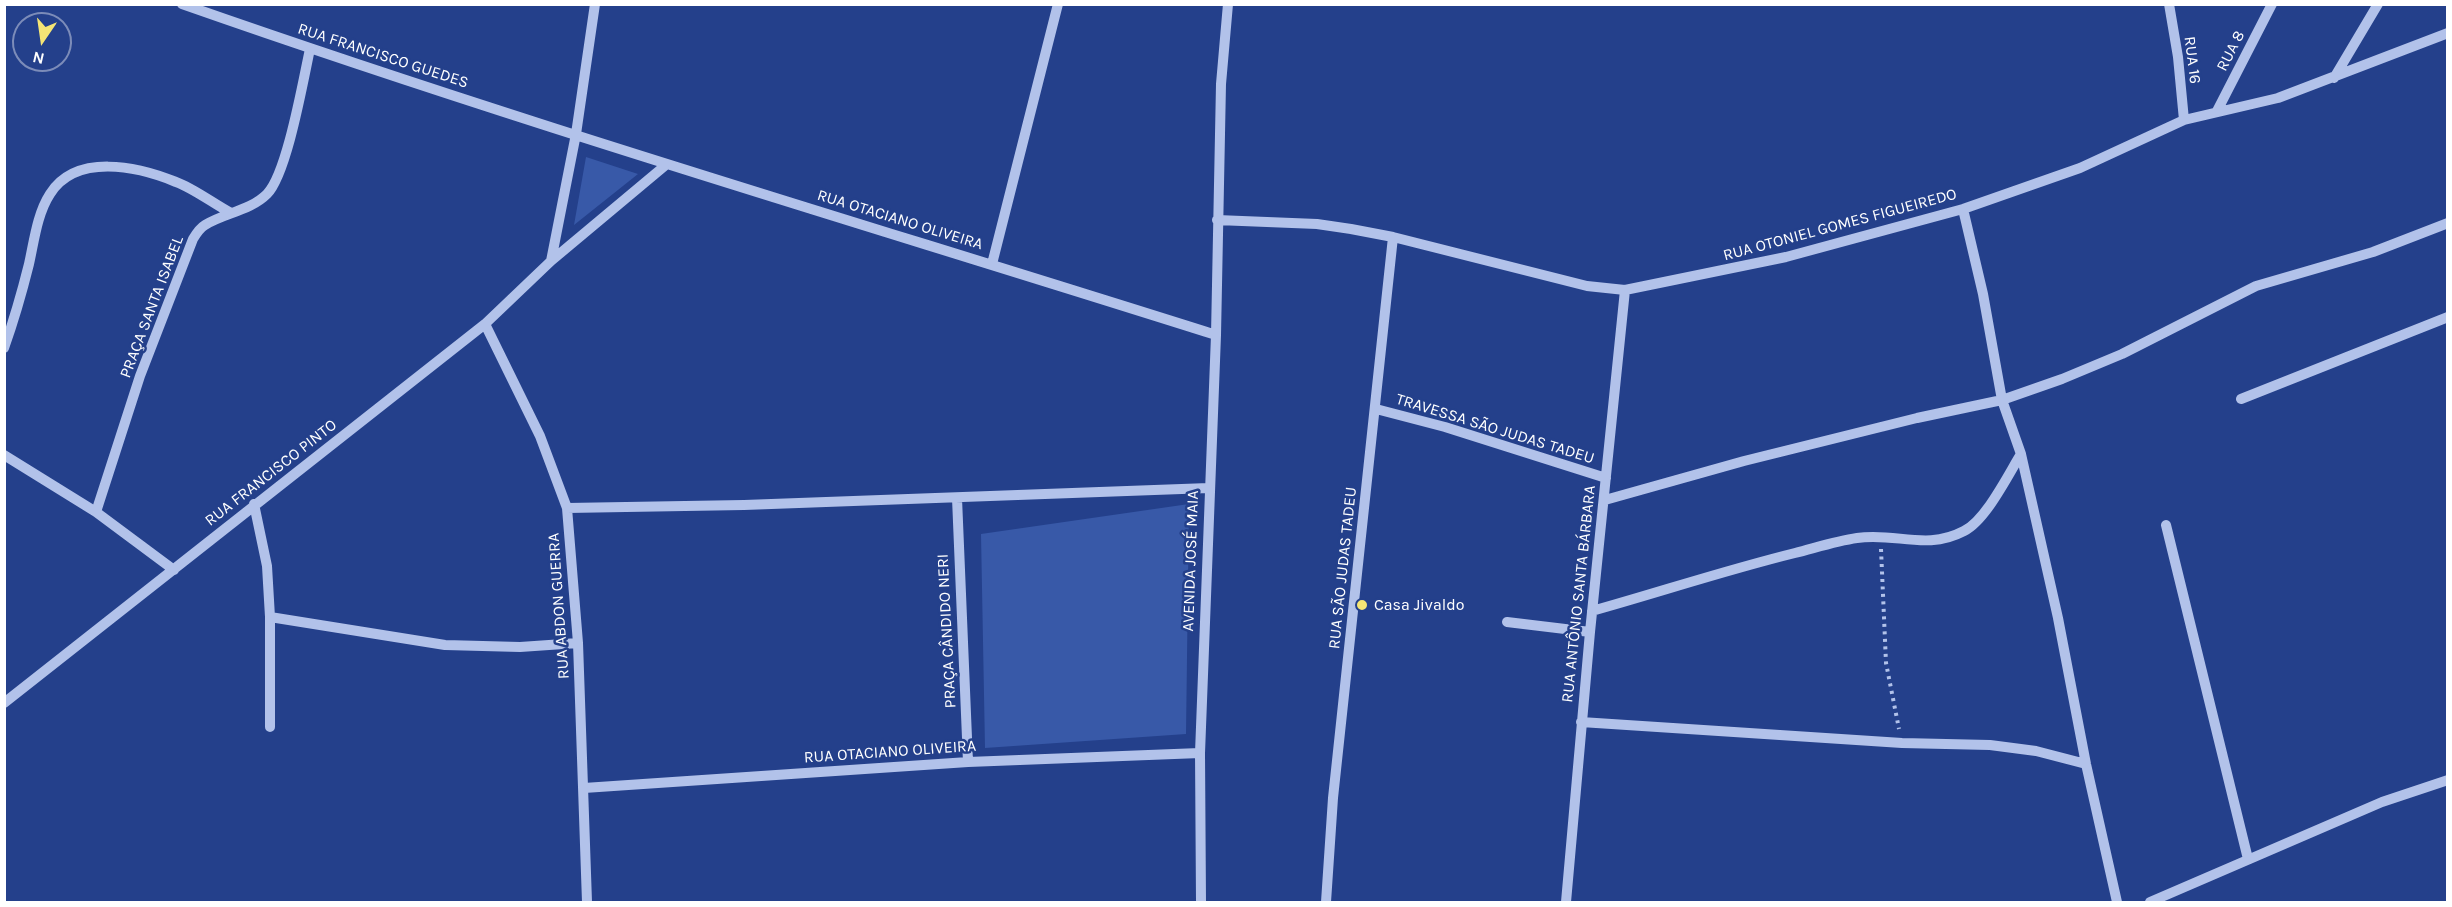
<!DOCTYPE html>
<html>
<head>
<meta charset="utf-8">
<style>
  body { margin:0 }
  #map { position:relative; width:2452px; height:907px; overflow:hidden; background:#24408b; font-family:Karla,sans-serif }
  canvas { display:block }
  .frame { position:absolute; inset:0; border:6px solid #fff; pointer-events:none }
  .north { position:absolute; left:12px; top:12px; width:60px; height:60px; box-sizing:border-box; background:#24408b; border:2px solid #7c8cb9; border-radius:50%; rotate:193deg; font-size:16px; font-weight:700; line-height:24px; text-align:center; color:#fff }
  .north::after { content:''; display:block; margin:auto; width:21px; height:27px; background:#f5e575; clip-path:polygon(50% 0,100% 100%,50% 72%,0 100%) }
</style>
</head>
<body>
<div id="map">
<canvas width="2452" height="907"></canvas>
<div class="frame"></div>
<div class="north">N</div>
</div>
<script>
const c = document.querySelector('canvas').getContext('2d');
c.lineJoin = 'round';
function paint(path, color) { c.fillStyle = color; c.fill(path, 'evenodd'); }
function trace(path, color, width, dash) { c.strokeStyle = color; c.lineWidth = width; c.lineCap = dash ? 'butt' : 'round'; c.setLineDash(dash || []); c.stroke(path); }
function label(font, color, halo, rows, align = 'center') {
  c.font = font + ' Karla,sans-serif'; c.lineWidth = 5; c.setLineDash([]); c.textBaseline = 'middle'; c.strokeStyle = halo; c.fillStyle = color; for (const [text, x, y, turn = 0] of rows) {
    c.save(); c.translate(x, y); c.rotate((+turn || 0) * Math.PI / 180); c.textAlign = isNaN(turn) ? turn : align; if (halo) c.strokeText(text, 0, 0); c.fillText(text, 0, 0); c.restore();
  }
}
const green = new Path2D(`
  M586 157 638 174 574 225Z
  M1189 504 1186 734 985 748 981 534Z`);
const path = new Path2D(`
  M1881 549 1886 663 1899 729`);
const minor = new Path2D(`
  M182 4C524 124 871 226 1216 335
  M2169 4 2178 57 2184 120
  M2334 78 2378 4
  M2217 111 2272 4
  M1963 209 1983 294 2002 400 2021 454 2058 618 2086 764 2117 902
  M1217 220 1317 224 1351 229 1393 237 1587 286 1625 290 1786 257 1963 209 2080 168 2184 120 2278 98 2448 33
  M551 261 576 134 595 4
  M992 264 1058 4
  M485 324 540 436 567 508 578 643 587 902
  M4 348C14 320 22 292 29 264 34 242 37 214 50 194 76 153 137 166 176 182 193 188 214 204 231 213
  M2241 399 2448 317
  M1376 409 1445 427 1606 478
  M4 455 96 512 174 570
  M957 498 968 762
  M1605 500 1744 461 1917 418 2002 400 2062 379 2122 354 2256 286 2373 252 2448 223
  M254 504 267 566 270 617V727
  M567 508 744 505 1209 488
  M96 512 140 376 193 239C196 234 200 228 205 225 224 213 250 211 267 194 287 174 303 81 310 49
  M2166 525 2248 859
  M1592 611C1660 592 1726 570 1795 553 1815 548 1836 541 1857 538 1896 532 1926 551 1964 531 1986 520 2008 475 2021 454
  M270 617 445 645 520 647 578 643
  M1507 622 1590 632
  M4 703 485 324 551 261 667 164
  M1581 722 1902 743 1990 745 2036 751 2086 764
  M584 788 968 762 1200 753
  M1201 902 1200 753 1216 335 1221 84 1228 4
  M1326 902 1333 798 1393 237
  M1566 902 1590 632 1625 290
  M2150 902 2382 802 2448 780`);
const markers = [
  [1362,605,6,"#f5e575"]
];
const streetNames = [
  ["RUA 8",2231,51,-63],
  ["RUA FRANCISCO GUEDES",383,56,18],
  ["RUA 16",2192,60,83],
  ["RUA OTACIANO OLIVEIRA",900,220,17],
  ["RUA OTONIEL GOMES FIGUEIREDO",1840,225,-15],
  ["PRAÇA SANTA ISABEL",152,307,-69],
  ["TRAVESSA SÃO JUDAS TADEU",1495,429,17],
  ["RUA FRANCISCO PINTO",271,473,-38],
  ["AVENIDA JOSÉ MAIA",1191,561,-88],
  ["RUA SÃO JUDAS TADEU",1343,568,-84],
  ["RUA ANTÔNIO SANTA BÁRBARA",1579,594,-84],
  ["RUA ABDON GUERRA",559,606,-94],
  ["PRAÇA CÂNDIDO NERI",947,631,-93],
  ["RUA OTACIANO OLIVEIRA",890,752,-4]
];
const poiNames = [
  ["Casa Jivaldo",1374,605]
];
paint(green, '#3859a8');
trace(path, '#b2c2ea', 4, [3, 4.5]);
trace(minor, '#b2c2ea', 10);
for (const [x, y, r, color] of markers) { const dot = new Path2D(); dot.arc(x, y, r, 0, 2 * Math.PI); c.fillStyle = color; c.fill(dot); trace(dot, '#24408b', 2); }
label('16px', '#fff', '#24408b', streetNames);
label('16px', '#fff', '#24408b', poiNames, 'left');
</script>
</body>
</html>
